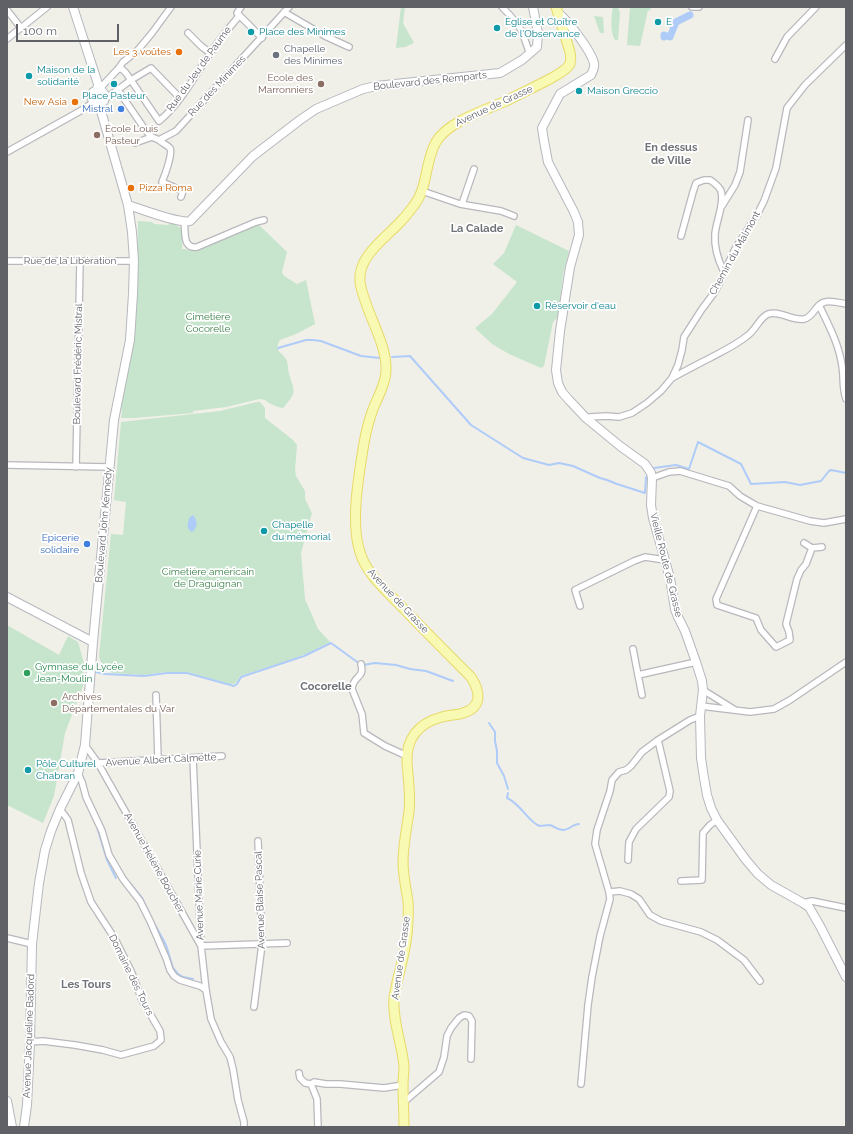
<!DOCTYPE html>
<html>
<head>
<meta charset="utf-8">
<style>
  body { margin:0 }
  #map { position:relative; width:853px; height:1134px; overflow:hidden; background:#f0efe8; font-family:Raleway,sans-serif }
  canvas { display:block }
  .frame { position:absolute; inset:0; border:8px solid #5f6167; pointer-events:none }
  .scale { position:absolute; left:16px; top:24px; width:103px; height:18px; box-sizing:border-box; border:2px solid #5f6167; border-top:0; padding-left:5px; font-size:12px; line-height:14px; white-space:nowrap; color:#5f6167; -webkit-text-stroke:3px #fff; paint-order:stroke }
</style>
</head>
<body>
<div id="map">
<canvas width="853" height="1134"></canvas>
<div class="frame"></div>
<div class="scale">100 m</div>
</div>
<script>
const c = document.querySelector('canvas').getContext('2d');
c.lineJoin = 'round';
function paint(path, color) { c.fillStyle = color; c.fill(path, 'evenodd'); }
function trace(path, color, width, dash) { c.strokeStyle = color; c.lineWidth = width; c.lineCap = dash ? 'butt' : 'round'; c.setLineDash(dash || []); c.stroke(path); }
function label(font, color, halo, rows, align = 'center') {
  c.font = font + ' Raleway,sans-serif'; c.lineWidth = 3.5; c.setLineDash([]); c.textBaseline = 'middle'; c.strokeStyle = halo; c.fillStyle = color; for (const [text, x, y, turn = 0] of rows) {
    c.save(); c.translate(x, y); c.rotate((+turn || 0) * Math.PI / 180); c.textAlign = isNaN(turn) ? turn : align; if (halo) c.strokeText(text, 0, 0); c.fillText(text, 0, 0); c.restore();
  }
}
const green = new Path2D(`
  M401 7H405L403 23 414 43 405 47 396 48Z
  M613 7H618L620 13 618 40H615C610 32 611 18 613 7Z
  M628 7H651L650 11 648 10 640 46 627 45 630 8Z
  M594 16 603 17 604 33H600Z
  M138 221 152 222 154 224 168 225 169 224 171 221 183 230 182 249 196 250 258 224 287 252 282 272 284 276 297 284 306 280 315 324 296 334 280 340C273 352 283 352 287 361 288 365 288 370 289 374 295 393 297 392 283 408L278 407 269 403 265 400 259 399 226 407 193 411V413L134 418H121L122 410 120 406 134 337 137 278Z
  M516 225 569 251 563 274 558 317 553 322 544 366 541 368 509 354 492 344 475 328 492 314 517 282 493 264 504 253Z
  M257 402H260L265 408V418L293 440 297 445 295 470 296 476 305 491V499L312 513 301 553 305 599 318 629 330 642 311 652 287 661 240 676C237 682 236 685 229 684L187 672H166L143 675 114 673 109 672 110 667C103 665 100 663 99 656L111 534 123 535 126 502 114 500 121 422 220 411Z
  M7 625 59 655 68 636 78 642 84 663 83 686 65 733 54 796 43 823 7 805Z`);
const water = new Path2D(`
  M193 515C198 520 198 528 192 532 186 530 187 522 190 517Z`);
const stream = new Path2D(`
  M278 348 306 340H313L321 341 361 356 380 358
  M392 357 410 356 471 425 523 458 549 465 559 463 573 466 600 478 607 480 617 484 645 493 646 477
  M654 468 676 465 689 469 698 442 741 464 751 484 785 482 800 485 821 481 829 471 831 470 846 473
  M96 672 105 674 144 676 167 673H187L234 686 237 684 241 677 304 656 331 643 360 664 363 665 375 663 396 665 410 669 426 671 453 681
  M489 723 495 732V741L497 751V763L504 776 508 789
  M508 793 507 798C520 803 530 824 540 826 543 826 546 825 550 825 554 826 557 830 563 830 569 830 573 824 579 824
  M97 827 107 860 116 878
  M129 882 142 898 151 917
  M154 923 166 945 173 968 178 974 183 977 193 979`);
const canal = new Path2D(`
  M664 37V35L670 37 676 22 690 15`);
const street = new Path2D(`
  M241 7 237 13 262 38
  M502 7C509 14 518 23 522 32 525 39 527 47 530 54
  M692 7H699
  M7 10 21 28
  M284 12 325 36 349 47
  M188 33 201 46 210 53
  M7 39 47 7
  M775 59 787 37 816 7
  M118 69H122L126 73 159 121C180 104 194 77 209 55 218 41 229 28 239 16
  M100 90 103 85 118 69 123 62 137 51 152 33 171 7
  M118 90 146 131 152 137 159 140 176 131 289 7
  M105 99 131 80 151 68 180 98
  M159 140C162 143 167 145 170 148 173 153 165 175 162 182L183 191 181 197
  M135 143 152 137
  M7 152 82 110 92 103 93 101
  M422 191 460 204 501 211 514 216
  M462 204 474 169
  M722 206 735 185 740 172 748 120
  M184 222C186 232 182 249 197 247L256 222 264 220
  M681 236 693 192 696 183 704 180H710C714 183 719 186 721 191 725 203 716 221 715 234 714 247 718 260 724 272
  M7 261H134
  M819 305C828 324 839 344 842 366 844 377 842 388 846 399
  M672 378C685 371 698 364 710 358 723 351 736 345 747 336 756 330 759 318 768 314 779 310 792 321 804 319 814 317 815 304 825 302 831 300 840 303 846 304
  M586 418 590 417 606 416 619 417 632 413 647 403 661 391 672 378 678 365 682 350 684 337 702 309 714 293 719 284 735 249 757 215 764 201 776 168 787 108 805 85 846 45
  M7 465 109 467
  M76 467 80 261
  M652 478 669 472 680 471 729 486 740 496 750 502 757 506 775 511 810 521 824 523 846 519
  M757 506 716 599 717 605 756 618 761 630 776 647 790 640 789 632 786 624 797 579 801 570 806 564 812 548
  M804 543 812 548 822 547
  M580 606 575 590 634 561 645 557 665 560
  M633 649 638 675 696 662
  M361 664C365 679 353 675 352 689L362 714 364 733 385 746 407 756
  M638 675 642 695
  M703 690 735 710
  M156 695 158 759
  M701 706 750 712 774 709 790 700 846 662
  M85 745 98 763 222 756
  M193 758 201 946 287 943
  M98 763 201 946 206 990
  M78 773 82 782 86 797 102 831 109 855 123 879 140 901 150 921 166 958 170 970 174 976 180 980 200 986 206 990 211 1019 221 1042 230 1057 233 1069 238 1100 244 1122V1127
  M628 860 629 842 636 829 669 797 670 791 658 740
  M681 881 702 880 703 833 710 825 717 820
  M609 892 620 891 631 894 639 899 650 915 661 921 701 932 717 940 744 960 760 981
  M803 903 812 901 846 908
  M7 938 32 944
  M254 1007 262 944 258 841
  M30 1042 43 1041 75 1045 103 1050 121 1055 154 1046 161 1040 160 1031 142 1000 131 971 115 939 91 902 81 873 68 820 60 809
  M299 1073 300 1078 305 1083 311 1084 314 1082 326 1084H340L384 1088 403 1085
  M311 1084 317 1099 318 1127
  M581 1084 588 1005 592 977 600 936 610 899 609 892 595 844 597 830 610 791 612 780 619 772 626 770 631 766 642 752 658 740 690 720 700 716
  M404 1102 439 1072 444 1057 447 1036 451 1028 459 1018 464 1015 469 1016 472 1021 471 1059`);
const secondary = new Path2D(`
  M73 7 98 84 97 90
  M558 13C568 20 591 51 594 63 595 67 593 71 591 75L560 94 542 128 544 141 548 162 574 212 578 222 579 235 570 267 560 331 556 370 558 383 562 392 569 400 586 418 620 446 645 464 651 473 652 478 651 505 653 518 670 578 675 609 678 617 685 631 696 662 702 681 703 690 700 716 701 758 704 778 707 795 711 808 717 820 746 860 758 874 771 885 803 903 809 907 820 926 846 977
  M97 90 102 91 105 95 104 101 99 104
  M97 90 93 92 92 99 94 102 99 104
  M128 205C141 209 179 224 190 221L253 156 300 120 316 109 363 89 376 86 500 73 522 60 537 47 538 33 533 7
  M7 597 93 642
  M7 1101 12 1127
  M24 1127 27 1105 30 1042 32 944 39 883 45 850 51 831 60 809 78 773 85 745 93 642 114 420 130 340 133 294 134 261 132 232 128 205 99 104`);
const primary = new Path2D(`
  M404 1127C404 1113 403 1099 403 1085 403 1079 404 1072 404 1066 402 1044 392 1020 394 997 395 992 396 987 397 982 401 967 405 951 407 935 408 924 409 912 408 901 406 888 403 875 403 862 403 845 407 828 409 811 411 795 408 778 407 762 406 738 419 723 442 717 449 715 457 715 463 713 483 707 480 691 471 677 448 654 425 631 402 607 387 591 366 574 360 552 350 522 359 474 364 443 366 432 369 420 373 409 378 397 385 385 386 372 388 344 364 310 360 282 357 256 387 237 402 220 407 215 411 209 415 204 428 186 425 161 436 142 447 122 485 110 506 101 520 94 534 87 548 80 555 76 566 71 570 64 571 60 571 56 570 52L556 7`);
const markers = [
  [658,22,4,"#0f9aa8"],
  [497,28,4,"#0f9aa8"],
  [251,32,4,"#0f9aa8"],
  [179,52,4,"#e8710a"],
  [276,55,4,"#6b7280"],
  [29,76,4,"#0f9aa8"],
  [114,84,4,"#0f9aa8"],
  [321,84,4,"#8d6e63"],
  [579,91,4,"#0f9aa8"],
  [75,102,4,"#e8710a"],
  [121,109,4,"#3f7fe0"],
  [97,135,4,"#8d6e63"],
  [131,188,4,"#e8710a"],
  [537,306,4,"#0f9aa8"],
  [264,531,4,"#0f9aa8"],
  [87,544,4,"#3f7fe0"],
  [27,673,4,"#2e9e5b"],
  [54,703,4,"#8d6e63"],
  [28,770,4,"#0f9aa8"]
];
const cultureNames = [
  ["Église et Cloître",505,22],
  ["de l'Observance",505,34],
  ["E",666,22],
  ["Place des Minimes",259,32],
  ["Maison de la",37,70],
  ["solidarité",37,82],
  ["Maison Greccio",587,91],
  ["Place Pasteur",114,96,"center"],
  ["Réservoir d'eau",545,306],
  ["Chapelle",272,525],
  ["du mémorial",272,537],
  ["Pôle Culturel",36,764],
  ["Chabran",36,776]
];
const worshipNames = [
  ["Chapelle",284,49],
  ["des Minimes",284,61]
];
const foodNames = [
  ["Les 3 voûtes",171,52],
  ["New Asia",67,102],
  ["Pizza Roma",139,188,"left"]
];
const streetNames = [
  ["Rue du Jeu de Paume",199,69,-54],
  ["Boulevard des Remparts",430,81,-6],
  ["Rue des Minimes",217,86,-47],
  ["Avenue de Grasse",494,106,-25],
  ["Chemin du Malmont",735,253,-61],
  ["Rue de la Libération",70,261],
  ["Boulevard Frédéric Mistral",78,364,-89],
  ["Boulevard John Kennedy",104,525,-85],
  ["Vieille Route de Grasse",666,565,76],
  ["Avenue de Grasse",398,601,47],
  ["Avenue Albert Calmette",161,760,-3],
  ["Avenue Hélène Boucher",154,863,61],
  ["Avenue Marie Curie",199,895,-92],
  ["Avenue Blaise Pascal",260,900,-92],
  ["Avenue de Grasse",401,958,-82],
  ["Domaine des Tours",131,975,64],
  ["Avenue Jacqueline Badord",29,1036,-88]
];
const educationNames = [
  ["Ecole des",313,78,"right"],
  ["Marronniers",313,90,"right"],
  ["École Louis",105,129],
  ["Pasteur",105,141],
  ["Archives",62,697],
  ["Départementales du Var",62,709]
];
const shopNames = [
  ["Mistral",113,109],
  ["Epicerie",79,538],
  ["solidaire",79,550]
];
const parkNames = [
  ["Cimetière",208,317],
  ["Cocorelle",208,329],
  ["Cimetière américain",208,572],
  ["de Draguignan",208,584]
];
const leisureNames = [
  ["Gymnase du Lycée",35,667],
  ["Jean-Moulin",35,679]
];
const neighbourhoodNames = [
  ["En dessus",671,148],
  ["de Ville",671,161],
  ["La Calade",477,229],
  ["Cocorelle",326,687],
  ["Les Tours",86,985]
];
paint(green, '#c6e5cc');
paint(water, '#afccf9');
trace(stream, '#afccf9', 2);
trace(canal, '#afccf9', 7);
trace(street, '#b8b8bd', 8);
trace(secondary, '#b6b8be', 10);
trace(primary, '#e7da69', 11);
trace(street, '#fff', 5.5);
trace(secondary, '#fff', 8);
trace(primary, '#f8f9b3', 9);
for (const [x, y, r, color] of markers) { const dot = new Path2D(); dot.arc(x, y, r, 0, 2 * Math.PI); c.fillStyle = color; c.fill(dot); trace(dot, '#fff', 1.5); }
label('10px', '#0d838f', '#fff', cultureNames, 'left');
label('10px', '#5b616d', '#fff', worshipNames, 'left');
label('10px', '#c56008', '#fff', foodNames, 'right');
label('10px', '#5f6167', '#fff', streetNames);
label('10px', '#785e54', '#fff', educationNames, 'left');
label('10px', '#366cbe', '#fff', shopNames, 'right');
label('10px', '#3c814b', '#fff', parkNames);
label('10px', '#27864d', '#fff', leisureNames, 'left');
label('bold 11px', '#707378', '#fff', neighbourhoodNames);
</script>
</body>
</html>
